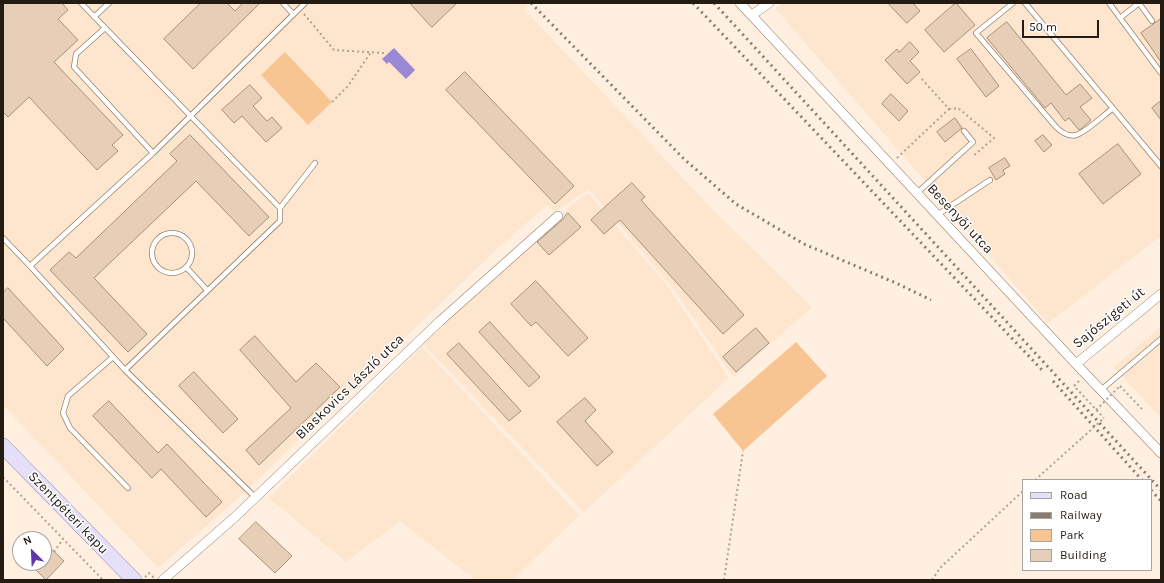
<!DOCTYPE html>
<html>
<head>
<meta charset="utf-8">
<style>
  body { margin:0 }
  #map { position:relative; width:1164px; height:583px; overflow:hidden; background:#feefe0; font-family:Karla,sans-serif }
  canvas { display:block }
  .frame { position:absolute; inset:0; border:4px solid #241b12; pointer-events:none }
  .legend { position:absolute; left:1022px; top:479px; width:130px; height:92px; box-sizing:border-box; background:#fff; border:1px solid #a7a4a0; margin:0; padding:5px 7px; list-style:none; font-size:12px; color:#241b12 }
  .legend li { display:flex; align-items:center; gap:8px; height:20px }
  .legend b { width:20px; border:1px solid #a7a4a0 }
  .north { position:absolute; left:12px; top:531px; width:40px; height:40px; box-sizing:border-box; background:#fff; border:1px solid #a7a4a0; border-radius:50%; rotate:336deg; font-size:11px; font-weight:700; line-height:16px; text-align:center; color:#241b12 }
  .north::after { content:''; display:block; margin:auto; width:14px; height:18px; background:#6034ac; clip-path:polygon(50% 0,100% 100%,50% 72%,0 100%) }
  .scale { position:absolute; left:1022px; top:20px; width:77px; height:18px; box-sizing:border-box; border:2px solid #241b12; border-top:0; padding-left:5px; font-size:12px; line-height:14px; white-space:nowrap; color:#241b12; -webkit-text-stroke:3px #fff; paint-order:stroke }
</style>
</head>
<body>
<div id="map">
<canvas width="1164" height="583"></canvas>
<div class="frame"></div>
<ul class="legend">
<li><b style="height:5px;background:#e5dffa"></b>Road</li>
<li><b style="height:5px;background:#897d72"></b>Railway</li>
<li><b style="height:11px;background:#f8c491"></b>Park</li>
<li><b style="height:11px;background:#e7ceb6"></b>Building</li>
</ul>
<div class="north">N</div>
<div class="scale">50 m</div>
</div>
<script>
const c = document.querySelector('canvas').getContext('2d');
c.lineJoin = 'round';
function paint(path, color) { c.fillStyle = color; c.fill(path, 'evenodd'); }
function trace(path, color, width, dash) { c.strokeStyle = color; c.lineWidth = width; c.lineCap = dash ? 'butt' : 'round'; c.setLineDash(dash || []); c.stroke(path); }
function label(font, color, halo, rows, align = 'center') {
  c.font = font + ' Karla,sans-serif'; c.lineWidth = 3; c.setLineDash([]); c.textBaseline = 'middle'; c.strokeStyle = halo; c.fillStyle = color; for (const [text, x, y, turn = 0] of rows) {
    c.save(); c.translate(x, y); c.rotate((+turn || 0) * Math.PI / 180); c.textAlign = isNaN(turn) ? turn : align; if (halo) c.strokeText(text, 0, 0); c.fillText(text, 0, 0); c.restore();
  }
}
const built = new Path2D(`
  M3 3H530L524 9 712 209 812 307 733 377 675 291 589 189 554 212 547 205 498 248 245 492 158 568 3 405Z
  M783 3H1161V236L1048 323 775 8Z
  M588 193 666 284 729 378 584 512 423 344 573 204Z
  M1161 326V418L1114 367Z
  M422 347 579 515 513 580H475L400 521 346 562 269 498Z`);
const green = new Path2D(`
  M285 52 332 102 308 125 261 75Z
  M796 342 827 376 743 451 713 414Z`);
const water = new Path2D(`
  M394 48 415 70 406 79 389 62 387 64 382 59Z`);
const building = new Path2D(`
  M3 3H62L68 10 58 19 78 40 54 62 123 135 112 145 118 151 97 170 29 97 8 117 3 112Z
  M201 3H227L235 11 243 3H260L193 69 164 39Z
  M410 3H457L432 27Z
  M888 3H913L920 11 907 23Z
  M956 3 975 25 944 52 925 30Z
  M1161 19V62L1141 33Z
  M1007 22 1066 95 1080 84 1092 98 1080 107 1091 120 1081 129 1079 130 1069 118 1065 121 1051 103 1045 108 987 38Z
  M910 42 919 52 910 61 920 72 907 84 885 60 897 49 899 52Z
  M971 49 999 86 986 97 957 59Z
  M465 72 574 186 555 204 446 90Z
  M250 85 262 98 253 106 267 121 272 117 282 128 266 142 242 116 234 123 222 110Z
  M891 94 908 111 899 121 882 104Z
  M1161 101V120L1152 108Z
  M955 118 962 128 945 142 937 132Z
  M190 135 269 217 249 236 196 181 94 278 147 334 128 352 50 270 69 252 76 258 177 161 170 154Z
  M1043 135 1052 145 1044 152 1035 141Z
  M1118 144 1141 174 1103 204 1079 174Z
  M1005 158 1010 166 1003 170 1005 174 996 180 989 168Z
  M632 183 645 197 641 200 744 315 723 334 620 220 604 234 591 220Z
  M568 213 581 227 549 255 537 242 562 220Z
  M536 281 588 338 568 356 536 322 531 326 511 304Z
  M8 288 64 349 47 366 3 318V293Z
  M490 322 540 377 529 387 479 332Z
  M756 328 769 343 736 372 723 357Z
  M255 336 296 382 316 363 340 387 259 465 246 450 291 408 240 350Z
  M459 343 521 411 509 421 447 354Z
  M194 372 238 419 223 433 179 386Z
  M585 398 596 410 585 421 613 452 597 466 557 422Z
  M109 401 158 453 167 444 222 502 206 517 161 469 152 478 93 416Z
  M256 522 292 556 275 573 239 539Z
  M44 542 64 561 46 580 29 563H44Z`);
const path = new Path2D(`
  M304 14 334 50 384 53
  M332 102 348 86 371 52
  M949 109 958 108 994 138 972 157
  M897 158 949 109 920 77
  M1079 381 1074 386 1104 418
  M1120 386 1142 409
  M3 477 103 580
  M1035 480 1082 438
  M54 552 63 539
  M145 577 149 573 155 579
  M724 580 743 451
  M932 580 940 568 1023 491`);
const service = new Path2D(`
  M81 3 280 208V221L125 370
  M283 3 293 14
  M1013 3 976 33 1056 127C1061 132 1068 137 1076 135 1085 133 1104 115 1112 109
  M1025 3 1161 166
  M1109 3 1161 73
  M1139 3 1152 21
  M94 17 109 3
  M1120 18 1139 3
  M105 28 76 54 74 67 153 153
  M917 193 973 142 964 131
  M280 208 315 163
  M937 215 990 180
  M152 253a20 20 0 1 1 40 0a20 20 0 1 1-40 0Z
  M3 238 30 266 125 370 256 498
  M30 266 153 153 305 3
  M186 267 207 290
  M113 357 68 396 63 413 70 428 128 488
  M1101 390 1161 339`);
const minor = new Path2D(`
  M740 3 1076 364 1161 453
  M752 15 769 3
  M1076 364 1161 294
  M163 580 235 517 439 322 558 216`);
const primary = new Path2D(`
  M3 446 134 580`);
const rail = new Path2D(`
  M531 3 684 159 736 204 804 244 896 283 931 300
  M693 3 1043 371
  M714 3 1161 490
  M1053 381 1142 480
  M1151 490 1161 501`);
const pathBridge = new Path2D(`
  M1096 410 1120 386
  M1082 438 1104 418`);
const streetNames = [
  ["Besenyői utca",960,219,47],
  ["Sajószigeti út",1109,318,-39],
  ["Blaskovics László utca",350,387,-44],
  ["Szentpéteri kapu",68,513,46]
];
paint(built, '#fee5cd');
paint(green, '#f8c491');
paint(water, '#9b88d5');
paint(building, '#e7ceb6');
trace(building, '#a79079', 1);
trace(service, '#98816b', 6);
trace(minor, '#98816b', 10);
trace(primary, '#968da6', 16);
trace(path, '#aea195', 2, [2, 3]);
trace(service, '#fff', 4.5);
trace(minor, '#fff', 9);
trace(primary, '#e5dffa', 15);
trace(rail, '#897d72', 3, [2, 4]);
trace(pathBridge, '#aea195', 2, [2, 3]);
label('14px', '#241b12', '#fff', streetNames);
</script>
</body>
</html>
